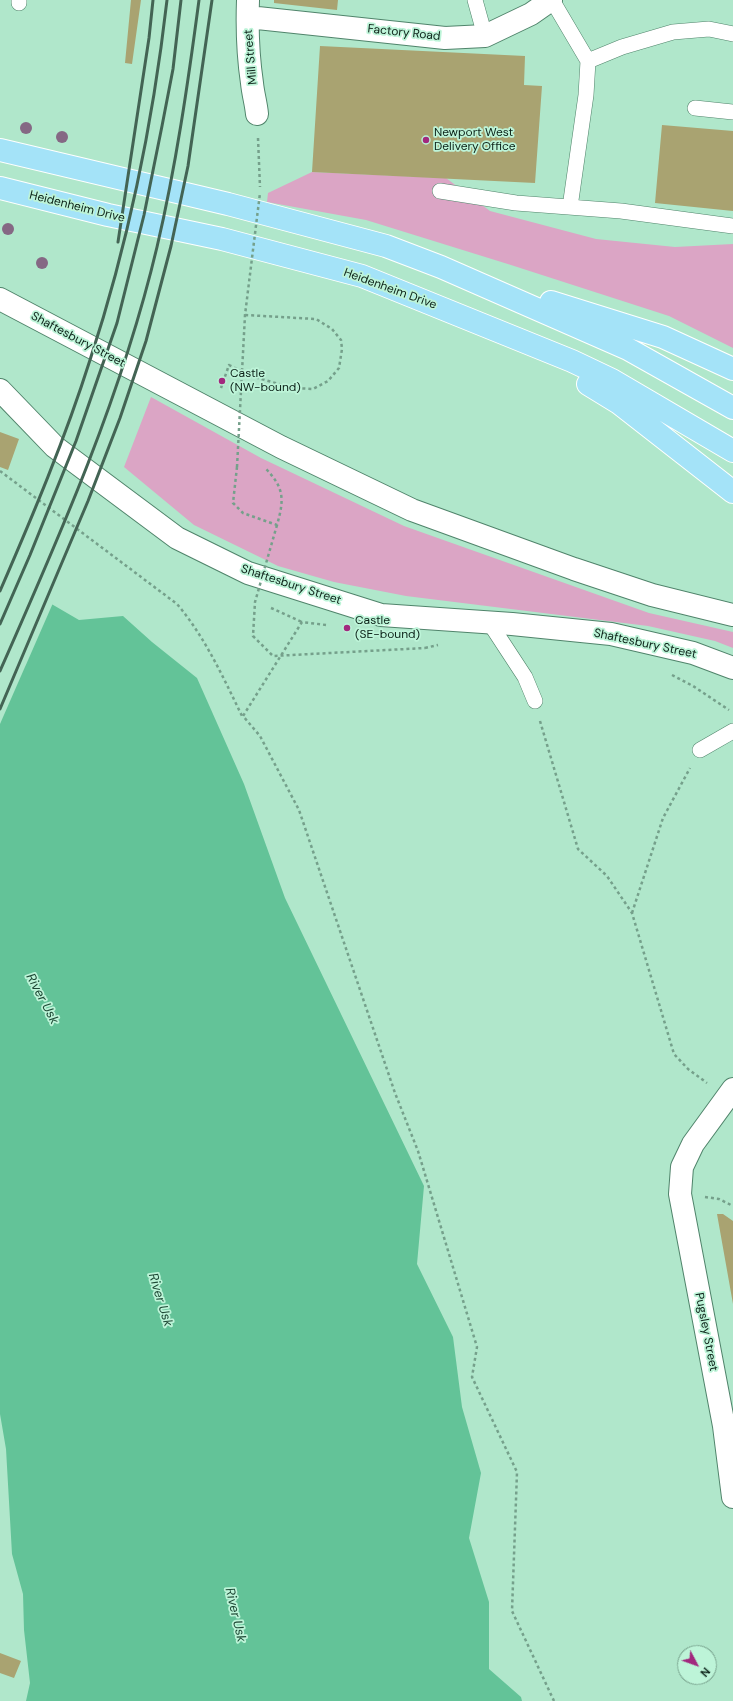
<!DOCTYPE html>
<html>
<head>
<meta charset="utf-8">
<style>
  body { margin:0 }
  #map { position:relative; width:733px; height:1701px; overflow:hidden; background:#b0e7cb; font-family:"DM Sans",sans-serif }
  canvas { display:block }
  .north { position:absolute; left:677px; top:1645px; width:40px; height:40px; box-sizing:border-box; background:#bdf4d8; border:1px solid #76a08b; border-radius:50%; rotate:131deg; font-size:11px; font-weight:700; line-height:16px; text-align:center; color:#0c2218 }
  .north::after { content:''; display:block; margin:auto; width:14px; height:18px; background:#a2287e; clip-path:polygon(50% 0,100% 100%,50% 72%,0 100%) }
</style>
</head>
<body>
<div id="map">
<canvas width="733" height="1701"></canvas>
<div class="north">N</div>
</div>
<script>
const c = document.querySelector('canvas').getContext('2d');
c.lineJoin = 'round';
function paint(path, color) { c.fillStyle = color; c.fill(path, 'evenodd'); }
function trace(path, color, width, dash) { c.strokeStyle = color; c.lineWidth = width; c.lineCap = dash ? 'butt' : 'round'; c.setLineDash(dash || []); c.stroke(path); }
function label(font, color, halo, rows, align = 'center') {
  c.font = font + ' "DM Sans",sans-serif'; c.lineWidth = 3.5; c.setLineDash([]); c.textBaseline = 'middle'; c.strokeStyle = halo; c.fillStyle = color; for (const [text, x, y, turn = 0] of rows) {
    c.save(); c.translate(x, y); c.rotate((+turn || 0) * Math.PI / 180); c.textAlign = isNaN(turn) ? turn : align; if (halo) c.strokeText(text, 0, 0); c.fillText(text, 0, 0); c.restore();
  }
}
const green = new Path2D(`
  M312 172 446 178 490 211 596 239 675 247 733 244V348L669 316 511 265 366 220 267 202 268 193Z
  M151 397 261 458 404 526 649 613 733 632V648L715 641 648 626 406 596 334 582 278 566 194 525 124 467Z`);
const water = new Path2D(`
  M0 574 79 620 123 616 152 642 197 678 244 784 285 898 424 1186 417 1264 453 1337 462 1407 481 1473 469 1538 489 1602V1669L521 1697 522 1701H26L30 1683 24 1630 23 1594 12 1554 6 1449 0 1414Z`);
const pier = new Path2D(`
  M0 572 53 603 0 724Z`);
const building = new Path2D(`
  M131 0H141L132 64 125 63Z
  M274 0H338L337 10 274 3Z
  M320 46 525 56 524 85 542 86 535 183 312 172Z
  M662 125 733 131V211L655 203Z
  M0 432 19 439 8 470 0 467Z
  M717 1214H723L733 1221V1304Z
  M0 1653 21 1661 14 1678 0 1673Z`);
const path = new Path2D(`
  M258 138 260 187
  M221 388 229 365 251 376 293 388 313 389 328 381 339 368 342 349 341 340 332 329 316 319 245 315
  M237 467 233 503 243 513 277 525C284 500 285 488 265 468
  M0 471 177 604C205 637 223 677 242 716
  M271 608 302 622
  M326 625 302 622 243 716 260 736 299 810 395 1093 418 1151 477 1347 472 1377 517 1472 512 1611 554 1701
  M425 648 438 645
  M672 675 693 686 729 710
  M540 721 578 849 607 876 632 913 674 1054 688 1069 707 1083
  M632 913 663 818 690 768
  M705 1197 719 1199 733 1206`);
const lane = new Path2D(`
  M19 0V3
  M475 0 485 36
  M552 0 588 61 622 47 673 32 709 29 733 34
  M695 108 733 112
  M440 191 516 203 621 211 733 226
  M570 207 586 95 588 61
  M489 622 525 677 535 701
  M700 750 733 731`);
const street = new Path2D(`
  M248 0C247 27 248 56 252 83 253 94 256 103 257 114
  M248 17 445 38 485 36 531 14 551 0
  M733 1089 693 1144 682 1167 680 1194 724 1426 733 1497`);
const secondary = new Path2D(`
  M0 299 281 447 412 510 574 569 652 595 733 615
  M0 390 55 447 177 538 248 573 381 615 512 624 611 634 693 653 733 668`);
const primary = new Path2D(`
  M0 150 228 204 386 246 441 267 628 349 733 408
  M0 188 108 215 222 239 362 276 572 361 612 380 733 451
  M551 302 663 337 733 369
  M588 384 619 403 733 492`);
const rail = new Path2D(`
  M118 242 149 38 153 0
  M0 591C33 515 65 439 90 360 128 244 153 122 167 0
  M0 624 30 555 76 441 117 323 144 215 162 126 173 69 181 0
  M0 671C61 533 122 395 157 247 176 166 188 83 199 0
  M0 709 88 501 120 418 146 341 171 246 188 166 212 0`);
const pathBridge = new Path2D(`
  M237 467 245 315 260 193
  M277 525 255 602 253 636 273 656 425 648`);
const trees = [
  [26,128],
  [62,137],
  [8,229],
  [42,263]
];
const markers = [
  [426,140,4,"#a2287e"],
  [222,381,4,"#a2287e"],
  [347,628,4,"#a2287e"]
];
const streetNames = [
  ["Factory Road",404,33,6],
  ["Mill Street",251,57,-95],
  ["Heidenheim Drive",77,207,14],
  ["Heidenheim Drive",390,289,20],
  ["Shaftesbury Street",78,340,28],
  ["Shaftesbury Street",291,585,18],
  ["Shaftesbury Street",645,644,12],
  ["Pugsley Street",706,1332,79]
];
const poiNames = [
  ["Newport West",434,133],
  ["Delivery Office",434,147],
  ["Castle",230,374],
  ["(NW-bound)",230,388],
  ["Castle",355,621],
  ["(SE-bound)",355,635]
];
const waterNames = [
  ["River Usk",42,999,62],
  ["River Usk",160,1300,73],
  ["River Usk",235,1615,77]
];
paint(green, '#dba5c5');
paint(water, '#63c398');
paint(pier, '#b0e7cb');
paint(building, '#a9a371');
trace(lane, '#50846b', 16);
trace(street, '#50846b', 24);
trace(secondary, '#50846b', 24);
trace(primary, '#fff', 24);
trace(path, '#75a08b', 2.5, [3, 3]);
trace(lane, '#fff', 15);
trace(street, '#fff', 22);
trace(secondary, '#fff', 22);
trace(primary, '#a4e3f8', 22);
trace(rail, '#436454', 3);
trace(pathBridge, '#75a08b', 2.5, [3, 3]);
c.fillStyle = '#856884';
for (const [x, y] of trees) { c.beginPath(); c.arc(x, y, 6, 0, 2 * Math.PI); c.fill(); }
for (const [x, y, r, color] of markers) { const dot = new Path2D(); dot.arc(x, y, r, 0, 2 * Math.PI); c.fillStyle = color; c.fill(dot); trace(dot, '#bdf4d8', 1.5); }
label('12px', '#0c2218', '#bdf4d8', streetNames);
label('12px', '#0c2218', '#bdf4d8', poiNames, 'left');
label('italic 13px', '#1e4835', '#bdf4d8', waterNames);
</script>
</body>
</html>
